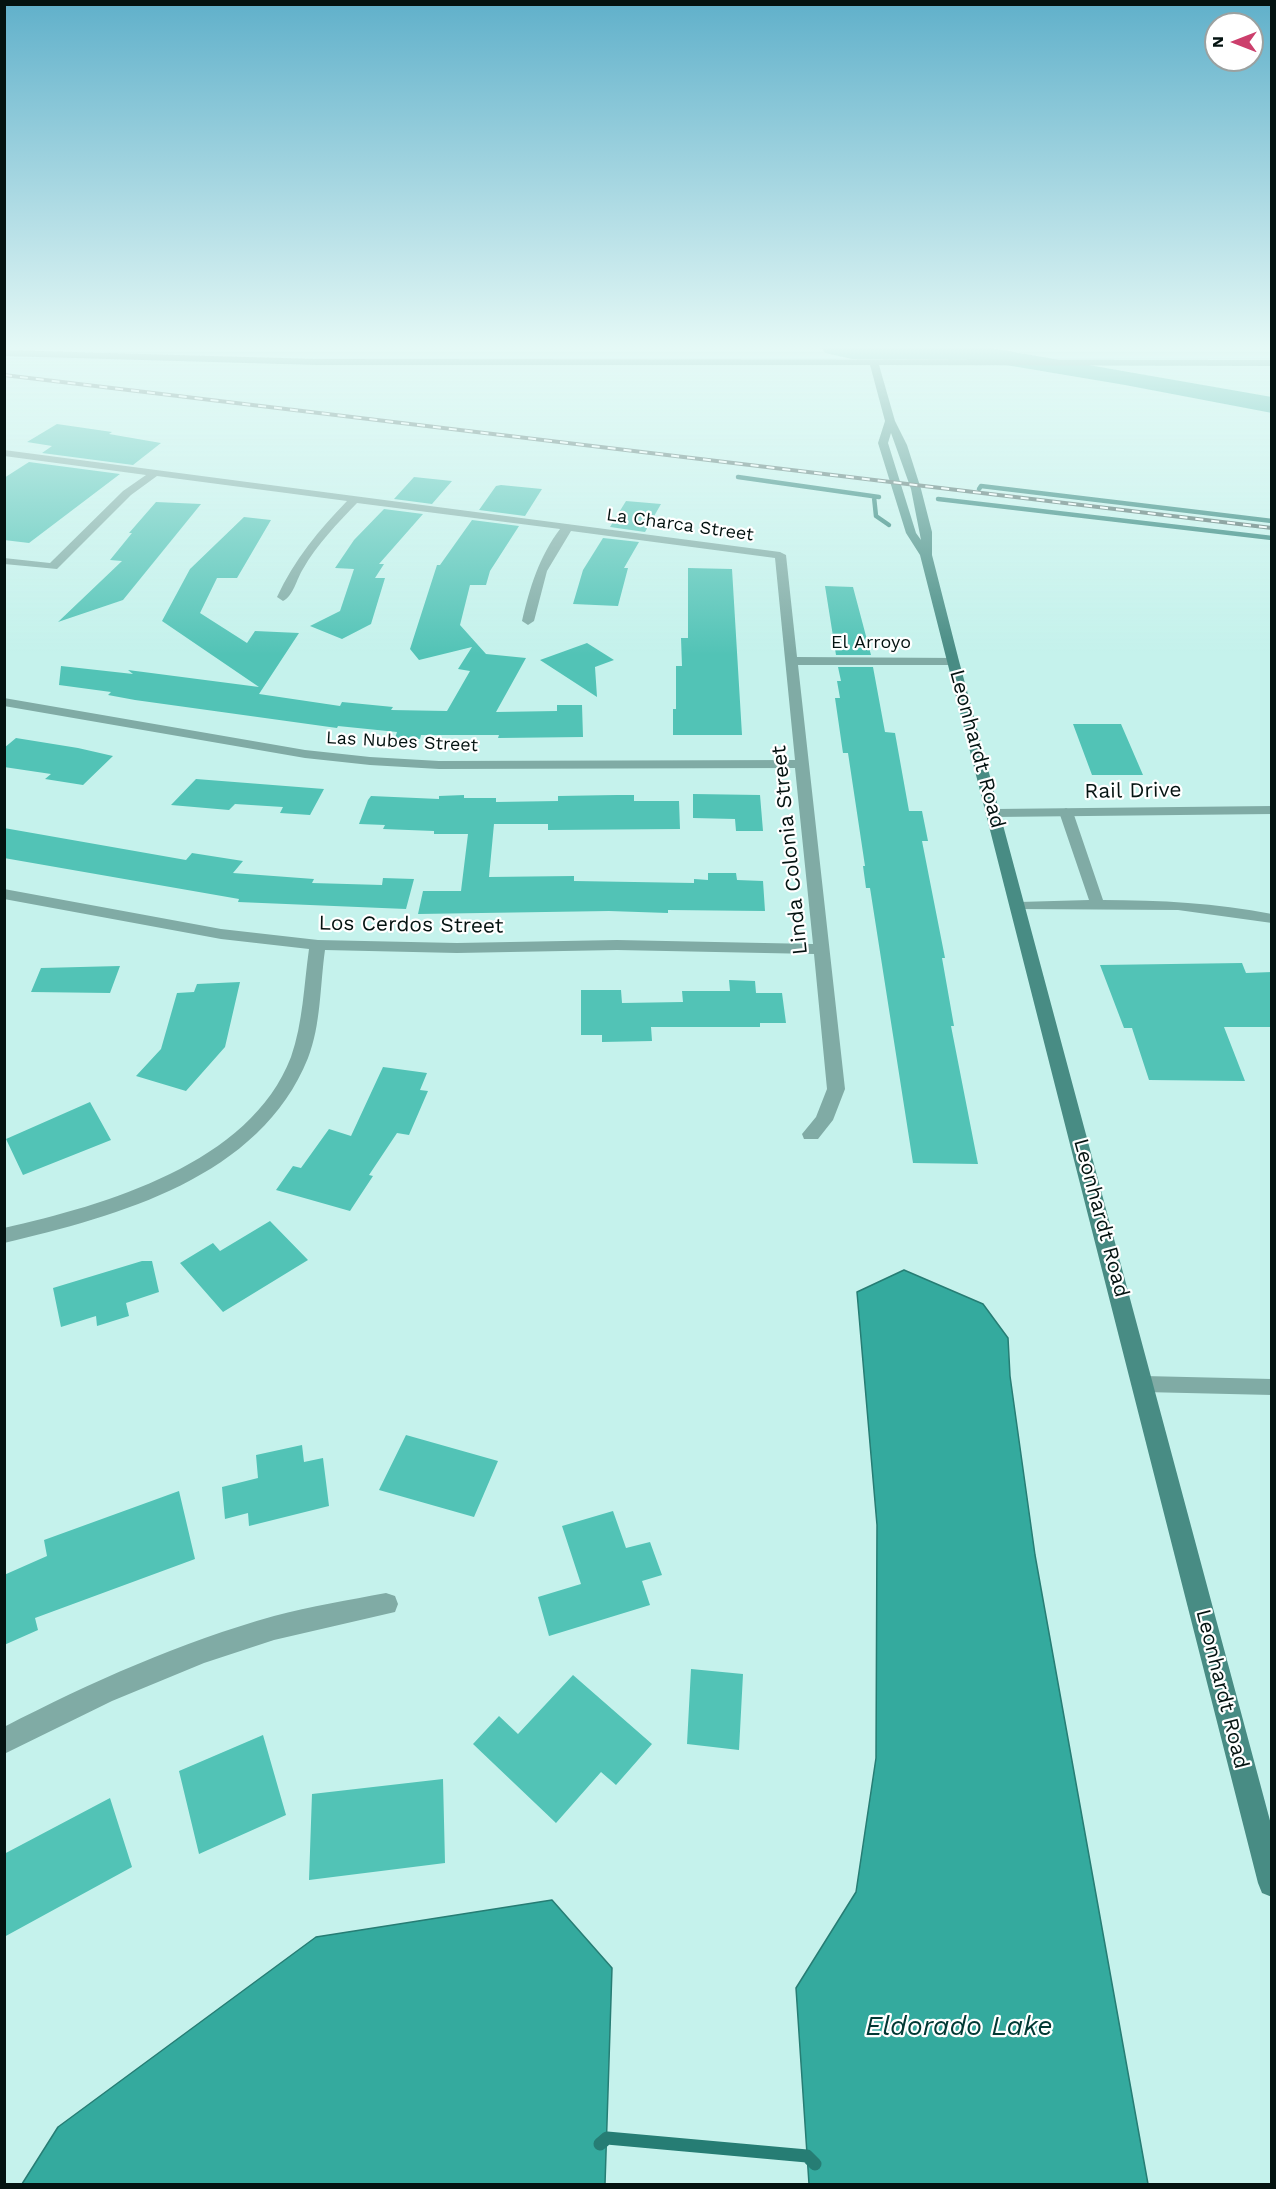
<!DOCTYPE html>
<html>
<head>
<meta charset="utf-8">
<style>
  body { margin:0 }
  #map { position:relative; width:1276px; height:2189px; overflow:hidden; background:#c5f2ec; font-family:"Work Sans",sans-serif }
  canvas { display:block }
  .frame { position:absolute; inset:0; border:6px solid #041311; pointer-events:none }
  .north { position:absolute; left:1204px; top:12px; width:60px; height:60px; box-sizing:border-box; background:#fff; border:2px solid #9ba1a0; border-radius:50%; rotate:270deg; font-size:16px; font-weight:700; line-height:24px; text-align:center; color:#041311 }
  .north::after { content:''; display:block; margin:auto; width:21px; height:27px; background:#cc3f6c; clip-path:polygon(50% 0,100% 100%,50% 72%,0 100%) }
</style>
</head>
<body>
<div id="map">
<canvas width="1276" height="2189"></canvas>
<div class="frame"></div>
<div class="north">N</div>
</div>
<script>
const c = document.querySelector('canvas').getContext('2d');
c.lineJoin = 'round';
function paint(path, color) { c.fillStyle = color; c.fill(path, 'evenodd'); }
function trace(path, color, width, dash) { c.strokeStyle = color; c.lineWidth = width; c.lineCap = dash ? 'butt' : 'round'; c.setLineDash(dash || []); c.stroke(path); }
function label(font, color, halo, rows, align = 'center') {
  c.font = font + ' "Work Sans",sans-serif'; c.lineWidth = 4.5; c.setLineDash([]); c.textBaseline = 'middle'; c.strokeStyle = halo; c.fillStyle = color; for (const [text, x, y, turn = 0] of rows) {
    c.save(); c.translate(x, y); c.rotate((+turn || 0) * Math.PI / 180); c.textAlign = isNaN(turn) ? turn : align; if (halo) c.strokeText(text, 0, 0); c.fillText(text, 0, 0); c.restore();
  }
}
const water = new Path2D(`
  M904 1270 983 1304 1008 1338 1010 1376 1035 1555 1148 2184H809L796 1988 856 1892 876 1758 877 1525 857 1292Z
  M552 1900 612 1968 605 2184H22L58 2127 316 1937Z`);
const streamFar1 = new Path2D(`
  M738 477 879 497
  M979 489 981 486 1272 521
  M874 497 876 516 889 525
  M938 499 1272 538`);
const stream = new Path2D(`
  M600 2144 607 2138 807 2156 815 2164`);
const river = new Path2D(`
  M822 348H991L1272 397V413L1125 385 976 360 852 359 825 353Z`);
const building = new Path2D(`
  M57 424 112 432 109 434 161 443 133 465 42 453 52 446 27 442Z
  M29 462 120 474 29 543 4 540V478Z
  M414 477 452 481 432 504 394 499Z
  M501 485 542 489 525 516 479 510 496 486Z
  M626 501 661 504 645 532 610 527Z
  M156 502 201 504 123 600 58 622 122 561 110 560 132 533H129Z
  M384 509 423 514 379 564H384L375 578H385L371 624 342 639 310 626 340 611 354 569 335 568 354 540Z
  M244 517 271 520 237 578H217L200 613 247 643 255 631 299 633 259 694 340 706 342 702 393 707 391 710 447 711 470 671 458 669 472 647 419 660 410 649 437 565H440L472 520 519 526 490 571 486 585H470L460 625 486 654 526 658 496 712 557 711V705H582L583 737 498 738 499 735H421L420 739 395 738 397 732 338 726 337 728 135 700 108 695 111 692 59 685 61 666 133 674 128 670 259 687 162 621 190 569Z
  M603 538 639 542 624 568H628L618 606 573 604 583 570Z
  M688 568 732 569 742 735H673V709H676V666H682L681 638H688Z
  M825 586 853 587 871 655H836Z
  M587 643 614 660 595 667 597 697 540 660Z
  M838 667H873L885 732 895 733 909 811H922L928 841H922L945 958H942L954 1026H951L978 1164 913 1163 870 888H866L863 866H865L848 753H843L835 698H840L837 681H841Z
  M1073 724H1121L1143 775H1092Z
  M16 738 78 748 113 756 83 785 45 779 51 774 4 767V748Z
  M196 779 324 789 310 815 280 813 283 807 235 804 229 810 171 805Z
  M693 794 760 795 763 831H736L735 819 693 818Z
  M464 795V798H496V802L558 801V796L617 795H634V801H679L680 829 548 830V824H494L489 877 574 876V881L694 883V879L708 880V873H736L737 880 763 881 765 911 668 910V913L609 911 418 914 423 891H461L468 834H434V831L383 829 385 825 359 824 368 800 371 796 439 799V796Z
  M4 828 186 860 192 853 243 861 233 873 314 879 312 883 382 885 383 878 414 879 406 909 238 902 239 899 4 858Z
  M1242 963 1246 973 1272 972V1027H1224L1245 1081 1149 1080 1132 1028H1124L1100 965Z
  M120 966 110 993 31 992 41 968Z
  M729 980 755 981 756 993H782L786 1023H760V1027H651L652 1041 602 1042V1035H581V990H621L622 1003 683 1002 682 991H730Z
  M240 982 225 1047 186 1091 136 1076 161 1049 177 993 194 992 197 984Z
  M383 1067 427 1073 420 1090 428 1091 409 1135 397 1133 369 1175 373 1176 350 1211 276 1190 293 1166 301 1168 329 1129 351 1136Z
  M90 1102 111 1140 23 1175 6 1139Z
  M270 1221 308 1260 223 1312 180 1263 213 1243 220 1251Z
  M142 1261H152L159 1292 126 1303 129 1316 97 1326 96 1316 61 1327 53 1288Z
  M406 1435 498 1461 474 1517 379 1490Z
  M302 1445 304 1462 323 1458 329 1506 249 1526 248 1513 225 1519 222 1487 258 1478 256 1455Z
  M179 1491 195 1559 35 1618 38 1630 4 1645V1575L47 1556 44 1540Z
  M613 1511 626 1548 650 1542 662 1575 642 1581 650 1605 549 1636 538 1597 581 1584 562 1526Z
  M691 1669 743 1674 739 1750 687 1744Z
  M573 1675 652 1744 616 1785 601 1772 556 1823 473 1744 499 1716 518 1734Z
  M263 1735 286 1815 199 1854 179 1771Z
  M443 1779 445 1863 309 1880 312 1794Z
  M110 1798 132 1867 4 1937V1854Z`);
const lane = new Path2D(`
  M1066 808 1073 812 1103 900C1160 900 1216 903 1272 914V923L1178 910 1014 909 1012 906 1019 902 1089 900 1059 812Z
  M1144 1376 1272 1379V1395L1144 1392 1137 1390 1134 1384 1137 1378Z`);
const street = new Path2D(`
  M4 450 780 552 786 555 797 657 957 658V664L953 665H798L845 1089 833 1120 818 1139H804L802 1134 816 1117 827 1089 814 954 617 950 457 953 325 950C320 985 321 1025 308 1058 260 1178 118 1216 4 1243V1228C105 1205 250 1164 291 1057 303 1023 304 984 309 949L221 939 4 899V889L221 929 318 940 457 943 617 940 813 944 795 768 439 769 370 765 305 758 4 706V698L305 750 370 757 439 761 795 760 775 558 571 531 547 571 534 621 528 625 522 621C530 587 539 557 560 529L357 503C338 523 317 544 303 569 297 578 293 597 283 601L277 597C294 560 319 530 347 501L157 476 131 495 57 569 4 564V558L50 563 123 491 146 475 4 456Z
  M1272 806V814L995 817 988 813 995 809Z
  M386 1593 395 1596 398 1604 395 1612 274 1640 204 1663 112 1701 4 1754V1727C91 1682 181 1642 274 1616 311 1606 349 1600 386 1593Z`);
const secondary = new Path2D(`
  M4 350 316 359 1272 360V366L879 365 895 421 907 445 921 489 932 532V555L959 661 1272 1828V1897L1262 1893 1258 1883 920 555 906 533 878 443 885 421 870 365H316L4 356ZM891 433 911 489 921 540 916 533 888 443Z`);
const rail = new Path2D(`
  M4 375 1272 528`);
const farStreetnames = [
  ["La Charca Street",680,525,8],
  ["El Arroyo",871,643],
  ["Las Nubes Street",402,742,3]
];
const streetNames = [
  ["Leonhardt Road",977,749,75],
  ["Rail Drive",1133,791,-1],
  ["Linda Colonia Street",790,850,-96],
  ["Los Cerdos Street",411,925,1],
  ["Leonhardt Road",1101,1218,75],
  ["Leonhardt Road",1222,1689,76]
];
const nearWaternames = [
  ["Eldorado Lake",959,2027]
];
paint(water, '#34aa9e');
trace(water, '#267d74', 1.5);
trace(streamFar1, '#267d74', 4.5);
trace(stream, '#267d74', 13);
paint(river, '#34aa9e');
paint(building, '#52c3b6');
paint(lane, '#80aba5');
paint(street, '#80aba5');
paint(secondary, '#488c84');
trace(rail, '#4e6865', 4);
trace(rail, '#fff', 2, [8]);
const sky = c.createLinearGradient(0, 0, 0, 655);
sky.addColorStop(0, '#60b0ca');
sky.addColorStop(0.53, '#e5f9f6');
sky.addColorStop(1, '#e5f9f600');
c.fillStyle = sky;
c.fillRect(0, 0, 1276, 655);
label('18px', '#041311', '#fff', farStreetnames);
label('21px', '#041311', '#fff', streetNames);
label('italic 27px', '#013833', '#fff', nearWaternames);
</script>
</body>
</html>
